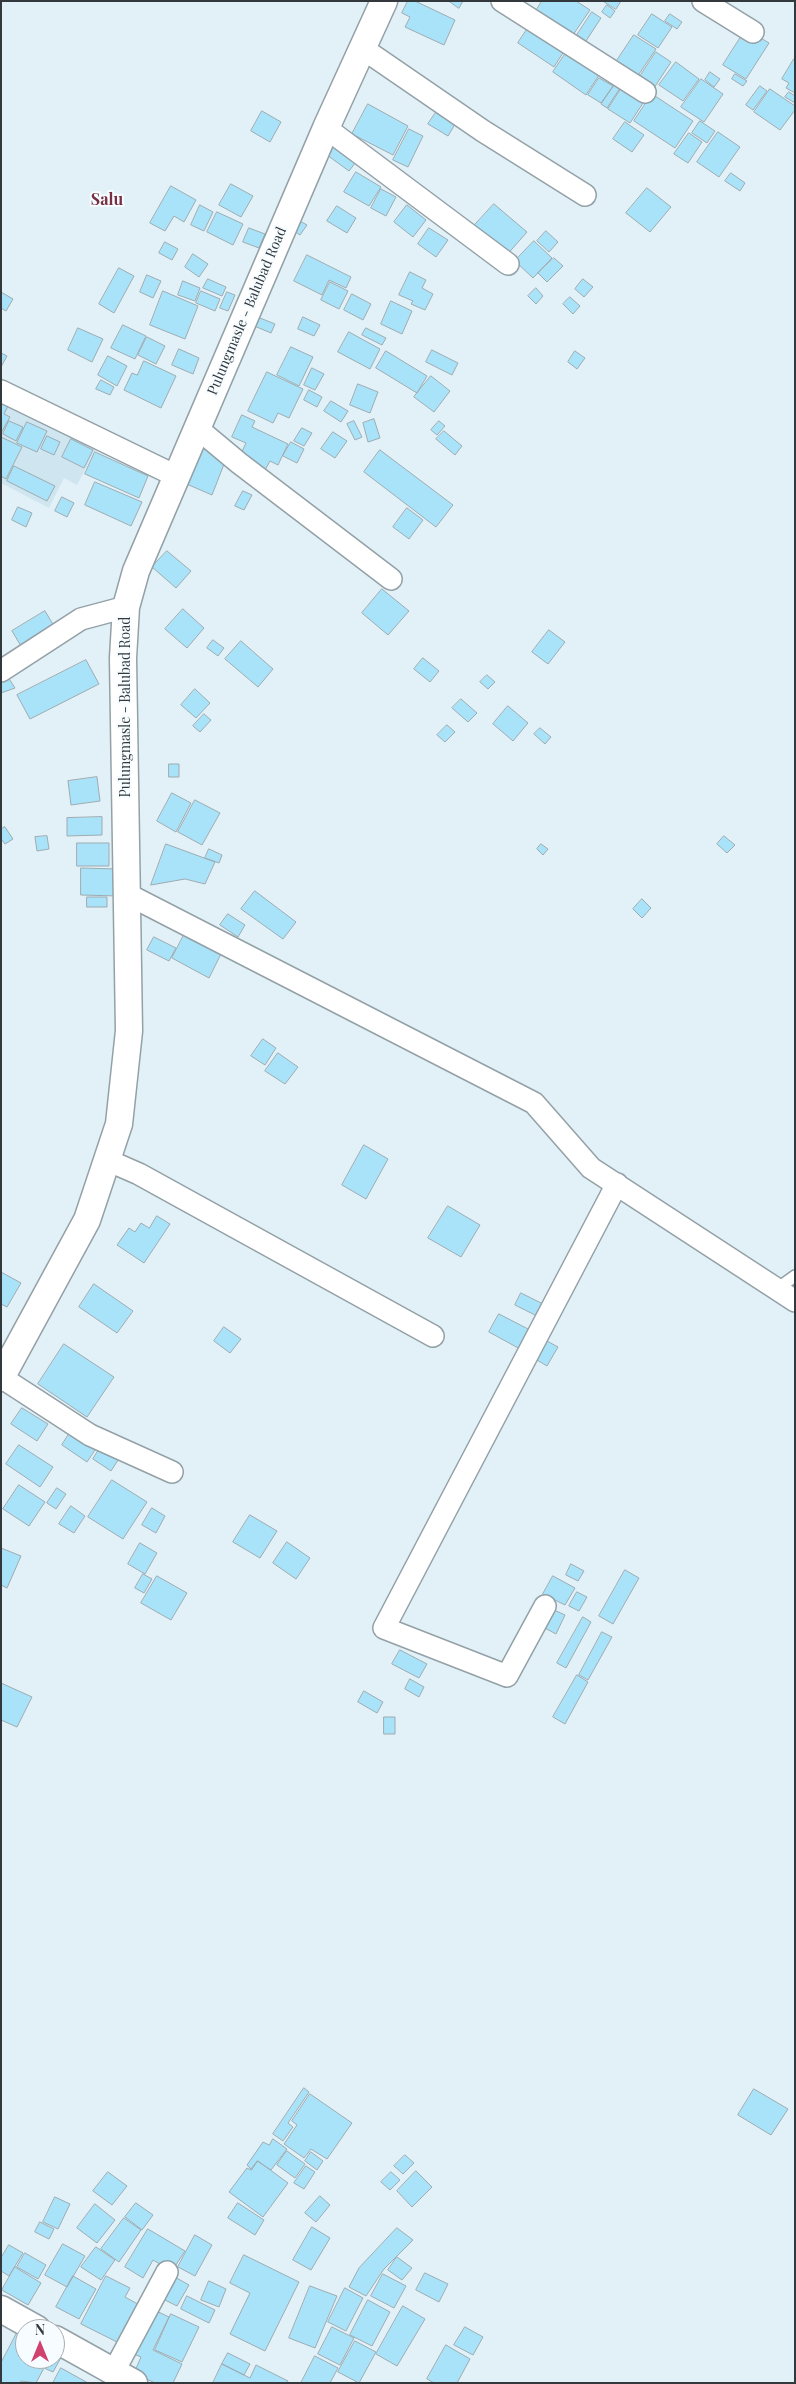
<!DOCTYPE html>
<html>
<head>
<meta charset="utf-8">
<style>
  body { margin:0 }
  #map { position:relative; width:796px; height:2384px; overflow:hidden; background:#e2f1f7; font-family:"Playfair Display",serif }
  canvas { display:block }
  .frame { position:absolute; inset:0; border:2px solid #32383b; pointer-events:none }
  .north { position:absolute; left:15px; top:2319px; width:50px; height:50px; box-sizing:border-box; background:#f6fcff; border:1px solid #a8aeb1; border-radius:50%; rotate:0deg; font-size:14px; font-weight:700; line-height:20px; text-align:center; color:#32383b }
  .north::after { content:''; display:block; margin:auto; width:18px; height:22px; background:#d1436f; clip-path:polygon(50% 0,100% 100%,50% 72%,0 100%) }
</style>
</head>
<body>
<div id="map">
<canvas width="796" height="2384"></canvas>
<div class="frame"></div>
<div class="north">N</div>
</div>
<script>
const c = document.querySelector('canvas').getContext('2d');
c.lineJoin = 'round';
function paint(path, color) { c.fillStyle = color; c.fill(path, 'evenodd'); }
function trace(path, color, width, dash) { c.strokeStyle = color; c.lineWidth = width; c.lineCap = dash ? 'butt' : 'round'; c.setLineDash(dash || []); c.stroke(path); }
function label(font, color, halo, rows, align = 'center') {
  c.font = font + ' "Playfair Display",serif'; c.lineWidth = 4; c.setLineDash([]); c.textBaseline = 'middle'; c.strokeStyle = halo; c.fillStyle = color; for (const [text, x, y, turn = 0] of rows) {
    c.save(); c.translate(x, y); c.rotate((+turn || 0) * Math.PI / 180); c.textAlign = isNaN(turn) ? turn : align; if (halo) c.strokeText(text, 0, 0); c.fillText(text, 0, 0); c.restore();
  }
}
const built = new Path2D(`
  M1 401 96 449 77 485 64 478 49 508 1 483Z`);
const building = new Path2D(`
  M408 1H415L455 20 444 45 405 27 410 17 402 13Z
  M449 1H463L459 8Z
  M542 1H576L590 10 573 35 536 11Z
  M603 1H621L616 9Z
  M607 5 615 11 610 18 602 12Z
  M592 12 601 18 586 41 577 35Z
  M652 14 672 27 658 48 638 35Z
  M670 14 682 22 677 29 665 21Z
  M532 22 568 45 554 67 518 43Z
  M746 29 769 43 746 79 723 65Z
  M634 35 656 49 637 77 616 62Z
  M570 47 599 75 586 95 553 72Z
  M656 52 671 62 654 88 639 78Z
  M794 59H795V93L786 88 789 83 782 79Z
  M676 62 699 79 683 101 659 85Z
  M710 72 720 79 714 87 705 80Z
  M735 74 747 81 743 86 732 79Z
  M615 76 624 82 607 108 601 104 614 85 611 83Z
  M599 78 613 86 601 103 588 95Z
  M701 79 723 94 704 122 681 107Z
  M625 83 647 97 630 123 608 109Z
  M760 86 767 91 753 110 746 105Z
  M770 89 795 106V110L780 130 754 112Z
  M789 92 795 96V103L785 97Z
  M652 94 693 121 675 148 634 121Z
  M368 104 408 126 393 155 352 134Z
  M439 108 458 119 448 136 428 124Z
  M262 111 281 122 270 142 251 131Z
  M700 121 715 131 707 143 692 133Z
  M625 122 644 135 632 152 613 139Z
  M409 129 423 136 408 167 393 160Z
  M718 132 740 147 719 177 697 162Z
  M689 133 702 142 688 163 674 154Z
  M336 142 359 158 349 171 327 155Z
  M356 172 381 187 369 206 344 192Z
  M731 173 745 183 740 191 725 181Z
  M231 184 253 196 241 217 219 205Z
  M171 186 196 200 184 222 174 216 165 231 150 223Z
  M647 188 671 207 650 232 626 213Z
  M381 189 396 197 386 216 371 208Z
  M494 204 527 232 505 257 472 228Z
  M200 205 213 212 204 231 191 225Z
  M407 205 426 220 413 237 394 222Z
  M337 206 356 218 347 233 327 221Z
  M217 212 243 224 233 245 207 232Z
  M296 219 307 225 300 235 290 228Z
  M249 228 265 234 259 248 243 242Z
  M429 228 448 240 436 257 418 244Z
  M546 231 558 242 549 252 537 241Z
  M534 241 552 258 533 278 515 261Z
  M165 242 178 249 172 260 159 253Z
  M193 254 208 264 199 277 185 267Z
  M307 255 351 277 346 288 329 280 322 295 294 281Z
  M554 258 563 266 547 282 538 273Z
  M119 268 134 276 114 313 99 304Z
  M410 272 426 280 422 288 433 294 425 310 411 304 413 301 399 295Z
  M147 275 161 281 153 298 140 292Z
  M208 279 226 287 222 296 203 288Z
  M583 279 593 287 584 297 575 289Z
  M183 281 200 288 195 301 178 295Z
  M330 282 348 291 339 309 321 300Z
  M536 288 543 296 536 304 528 296Z
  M163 291 198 306 185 339 150 325Z
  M201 291 220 299 215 311 196 303Z
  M1 292 13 299 6 311 1 308Z
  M227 292 235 295 228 311 220 308Z
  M352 294 371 304 363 320 344 310Z
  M570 297 580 306 573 314 563 304Z
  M391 301 412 311 402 334 381 324Z
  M255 316 275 324 271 333 252 325Z
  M303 317 320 325 314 336 298 329Z
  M123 325 146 336 135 359 111 348Z
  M78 328 103 339 92 362 68 350Z
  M366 328 386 338 382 345 362 335Z
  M349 332 380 349 370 369 338 352Z
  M147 337 165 346 156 364 138 355Z
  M291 347 313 357 299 386 277 375Z
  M179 349 199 358 193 374 172 365Z
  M432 350 458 363 452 375 426 362Z
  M386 351 427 376 417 393 376 368Z
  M575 351 585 358 577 369 568 362Z
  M1 353 7 356 1 367Z
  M108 356 127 366 117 386 98 375Z
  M144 361 176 376 161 408 124 390 132 373 137 375Z
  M312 368 324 374 315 390 304 385Z
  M267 372 303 389 289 418 278 413 273 423 248 411Z
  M431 376 450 391 434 412 414 397Z
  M101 380 114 387 110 395 96 389Z
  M358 384 378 392 370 413 350 405Z
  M309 390 322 397 317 407 304 400Z
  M331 401 348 411 341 422 324 411Z
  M1 402 8 406 4 414 10 417 1 433Z
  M242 415 255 421 252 427 288 444 278 465 270 461 264 472 238 460 246 443 232 437Z
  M374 419 380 438 368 442 363 423Z
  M9 421 23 427 16 441 3 434Z
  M354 421 362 437 355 440 347 424Z
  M439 421 445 426 437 435 431 430Z
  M27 422 47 431 37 452 17 443Z
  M302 428 312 433 304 446 294 441Z
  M444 431 462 446 455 455 436 439Z
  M333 432 347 441 335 458 321 449Z
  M47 436 60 442 54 455 41 449Z
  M1 437 22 447 6 479 1 476Z
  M71 439 93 450 84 468 62 457Z
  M201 439 226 459 212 495 182 482Z
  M291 442 304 449 297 463 283 456Z
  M380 450 453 505 436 527 364 472Z
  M95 452 148 476 139 498 85 474Z
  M14 466 55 486 47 501 7 481Z
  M95 482 142 502 131 526 85 505Z
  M243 491 252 495 244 510 235 506Z
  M62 497 74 503 67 517 55 511Z
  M18 507 32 513 26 527 12 520Z
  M407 508 423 520 409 539 393 527Z
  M167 551 191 571 176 588 152 567Z
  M382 589 409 611 388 635 362 613Z
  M183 609 204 628 187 648 165 629Z
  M45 611 54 626 21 646 12 631Z
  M549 630 565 642 548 664 532 652Z
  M213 640 224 648 218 656 207 648Z
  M241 641 273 669 258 687 225 659Z
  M423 658 439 671 430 682 414 669Z
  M86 660 99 684 30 719 17 695Z
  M6 674 15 688 1 693V677Z
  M487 675 495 682 488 689 480 682Z
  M195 689 210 703 196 718 181 705Z
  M461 699 477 713 468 722 452 708Z
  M508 706 528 723 513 741 493 724Z
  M204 714 211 720 200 732 193 726Z
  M447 725 455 732 445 742 437 735Z
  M540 728 551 737 545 744 534 734Z
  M169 764H179V777H169Z
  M97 777 100 801 71 805 68 781Z
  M172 793 191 803 176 832 157 821Z
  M195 800 220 813 202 845 178 832Z
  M102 817V835L67 836V818Z
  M5 827 13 839 5 844 1 839V829Z
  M47 836 49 849 37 851 35 837Z
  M724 836 735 845 727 853 717 844Z
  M77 843H109V866H77Z
  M166 844 215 862 205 884 185 879 151 885Z
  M541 844 548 849 543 855 537 849Z
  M209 849 222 855 219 863 205 858Z
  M81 868 118 869V896L81 895Z
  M255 891 296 922 283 939 241 909Z
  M87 897H107V907H87Z
  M642 899 651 908 642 918 633 909Z
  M228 914 245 925 238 937 220 925Z
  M184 935 221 954 209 978 172 958Z
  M154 937 176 948 169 961 147 950Z
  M263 1039 276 1048 265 1065 251 1056Z
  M278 1053 298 1067 285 1084 265 1071Z
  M364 1145 388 1159 366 1199 342 1185Z
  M448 1206 480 1225 461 1257 428 1238Z
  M157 1216 170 1224 144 1263 117 1245 129 1228 135 1232 141 1223 149 1228Z
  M1 1272 21 1283 7 1307 1 1304Z
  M94 1284 133 1311 117 1333 79 1307Z
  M521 1293 549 1307 543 1319 515 1305Z
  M499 1314 530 1330 520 1349 489 1332Z
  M224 1327 241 1339 230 1353 214 1341Z
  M547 1341 558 1347 547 1366 537 1360Z
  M64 1344 114 1377 87 1417 38 1384Z
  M22 1408 48 1424 37 1441 11 1424Z
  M71 1431 97 1447 87 1462 62 1445Z
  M19 1445 53 1467 40 1487 6 1464Z
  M100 1448 118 1460 111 1471 93 1459Z
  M112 1480 147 1502 123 1539 88 1517Z
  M19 1485 45 1502 29 1526 3 1509Z
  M57 1488 66 1494 56 1509 47 1503Z
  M71 1506 85 1516 74 1533 59 1524Z
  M152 1508 165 1516 156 1533 142 1525Z
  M250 1515 277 1531 260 1558 233 1542Z
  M287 1542 310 1558 296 1579 273 1563Z
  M140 1543 157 1553 145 1574 128 1564Z
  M1 1548 21 1556 7 1588 1 1585Z
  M571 1564 584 1571 578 1581 566 1575Z
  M625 1570 639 1578 613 1624 599 1616Z
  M143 1574 152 1579 144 1593 135 1588Z
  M157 1576 187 1593 171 1620 141 1603Z
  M553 1576 575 1588 565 1605 543 1594Z
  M577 1592 587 1597 579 1611 569 1606Z
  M552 1609 565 1615 556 1634 543 1627Z
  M583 1617 591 1622 566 1668 557 1663Z
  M602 1632 612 1637 588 1680 579 1675Z
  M400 1650 427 1664 419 1678 392 1664Z
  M577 1675 588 1682 565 1724 553 1717Z
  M410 1679 424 1687 419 1697 405 1689Z
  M1 1683 32 1697 17 1727 1 1720Z
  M364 1691 383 1702 377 1713 358 1702Z
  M384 1717H395V1734H384Z
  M304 2088 309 2092 288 2123 293 2127 283 2141 273 2134Z
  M754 2089 788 2109 771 2135 738 2115Z
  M310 2094 352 2123 327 2159 311 2149 304 2158 284 2144 297 2125 292 2121Z
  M273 2139 287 2149 271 2170 257 2161 251 2169 247 2165 263 2142 269 2145Z
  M287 2151 305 2164 295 2178 277 2165Z
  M311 2152 323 2161 317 2170 305 2161Z
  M405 2155 414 2163 403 2174 394 2166Z
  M258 2161 288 2183 263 2217 229 2192 247 2168 251 2170Z
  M306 2166 315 2172 304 2189 294 2183Z
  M416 2171 432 2187 412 2207 397 2191Z
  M108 2172 127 2186 112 2205 93 2191Z
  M391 2172 400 2180 390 2190 381 2182Z
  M320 2196 330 2205 316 2222 305 2213Z
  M55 2197 70 2204 58 2229 43 2222Z
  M136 2203 153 2215 142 2230 125 2217Z
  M238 2203 264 2220 255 2235 228 2218Z
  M95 2204 115 2220 97 2243 77 2228Z
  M124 2218 141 2230 119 2262 101 2249Z
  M40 2222 54 2229 49 2239 35 2232Z
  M312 2227 330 2238 311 2270 293 2260Z
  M397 2228 413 2240 384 2269 366 2296 349 2287 359 2268Z
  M148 2229 185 2251 172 2271 153 2260 143 2278 125 2267Z
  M195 2235 212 2245 195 2276 178 2267Z
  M63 2244 85 2256 67 2287 45 2275Z
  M9 2245 23 2253 9 2276 1 2271V2258Z
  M96 2247 115 2260 101 2280 81 2267Z
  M25 2253 46 2265 38 2279 17 2267Z
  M244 2255 299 2282 265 2351 230 2334 250 2293 230 2283Z
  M397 2257 412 2268 402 2280 388 2270Z
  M15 2267 41 2283 28 2305 2 2290Z
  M425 2273 448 2284 439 2302 416 2290Z
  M383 2274 406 2286 394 2308 371 2296Z
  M73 2276 96 2289 79 2319 56 2307Z
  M106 2276 130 2288 125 2297 143 2307 123 2345 81 2324Z
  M173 2276 189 2285 177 2306 161 2298Z
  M209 2281 226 2289 219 2307 201 2300Z
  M310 2286 337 2296 315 2348 289 2338Z
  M345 2288 363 2298 346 2331 328 2322Z
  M187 2296 215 2310 209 2323 181 2309Z
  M368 2300 390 2312 372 2346 350 2335Z
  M403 2306 425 2319 397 2366 376 2354Z
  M150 2308 169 2317 153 2350 182 2364 173 2383H155L134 2373 141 2357 129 2352Z
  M171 2314 199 2327 182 2362 155 2350Z
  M332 2327 354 2338 340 2365 318 2354Z
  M465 2327 483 2337 473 2355 454 2345Z
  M18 2331 25 2334V2359H55V2350L63 2354 53 2372 44 2368 36 2383 21 2381 20 2383H1V2363Z
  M355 2341 376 2352 359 2383 338 2372Z
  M446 2345 470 2359 457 2383H434L427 2379Z
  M228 2353 250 2364 244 2375 222 2364Z
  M315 2356 338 2368 330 2383H301Z
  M222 2364 250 2378 256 2365 288 2381 287 2383H213Z
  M61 2368 88 2383H53Z`);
const service = new Path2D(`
  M777 1289 795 1276`);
const minor = new Path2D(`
  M502 1 645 92
  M703 1 753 32
  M362 48 483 131 585 195
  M326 128 508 264
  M1 391 176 476
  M197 428 239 463 391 579
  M1 671 81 619 126 607
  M127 894 534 1103 591 1168 795 1301
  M107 1160 139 1174 433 1336
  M1 1377 90 1435 172 1472
  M545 1606 507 1676 384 1628 617 1184
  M114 2371 167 2272`);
const tertiary = new Path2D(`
  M1 1378 87 1220 119 1124 129 1031 123 658 126 607 136 571 326 128 384 1
  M1 2309 37 2329
  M55 2339 134 2383`);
const streetNames = [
  ["Pulungmasle - Balubad Road",247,311,-67],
  ["Pulungmasle - Balubad Road",126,707,-90]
];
const quarterNames = [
  ["Salu",107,200]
];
paint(built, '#cfe6f0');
paint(building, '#a9e3fa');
trace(building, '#9dabb1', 1);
trace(service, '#93a1a7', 14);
trace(minor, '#93a1a7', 24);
trace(tertiary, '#93a1a7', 29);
trace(service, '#fff', 11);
trace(minor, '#fff', 21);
trace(tertiary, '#fff', 26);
label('14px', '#32383b', '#f6fcff', streetNames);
label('bold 16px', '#773043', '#f6fcff', quarterNames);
</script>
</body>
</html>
